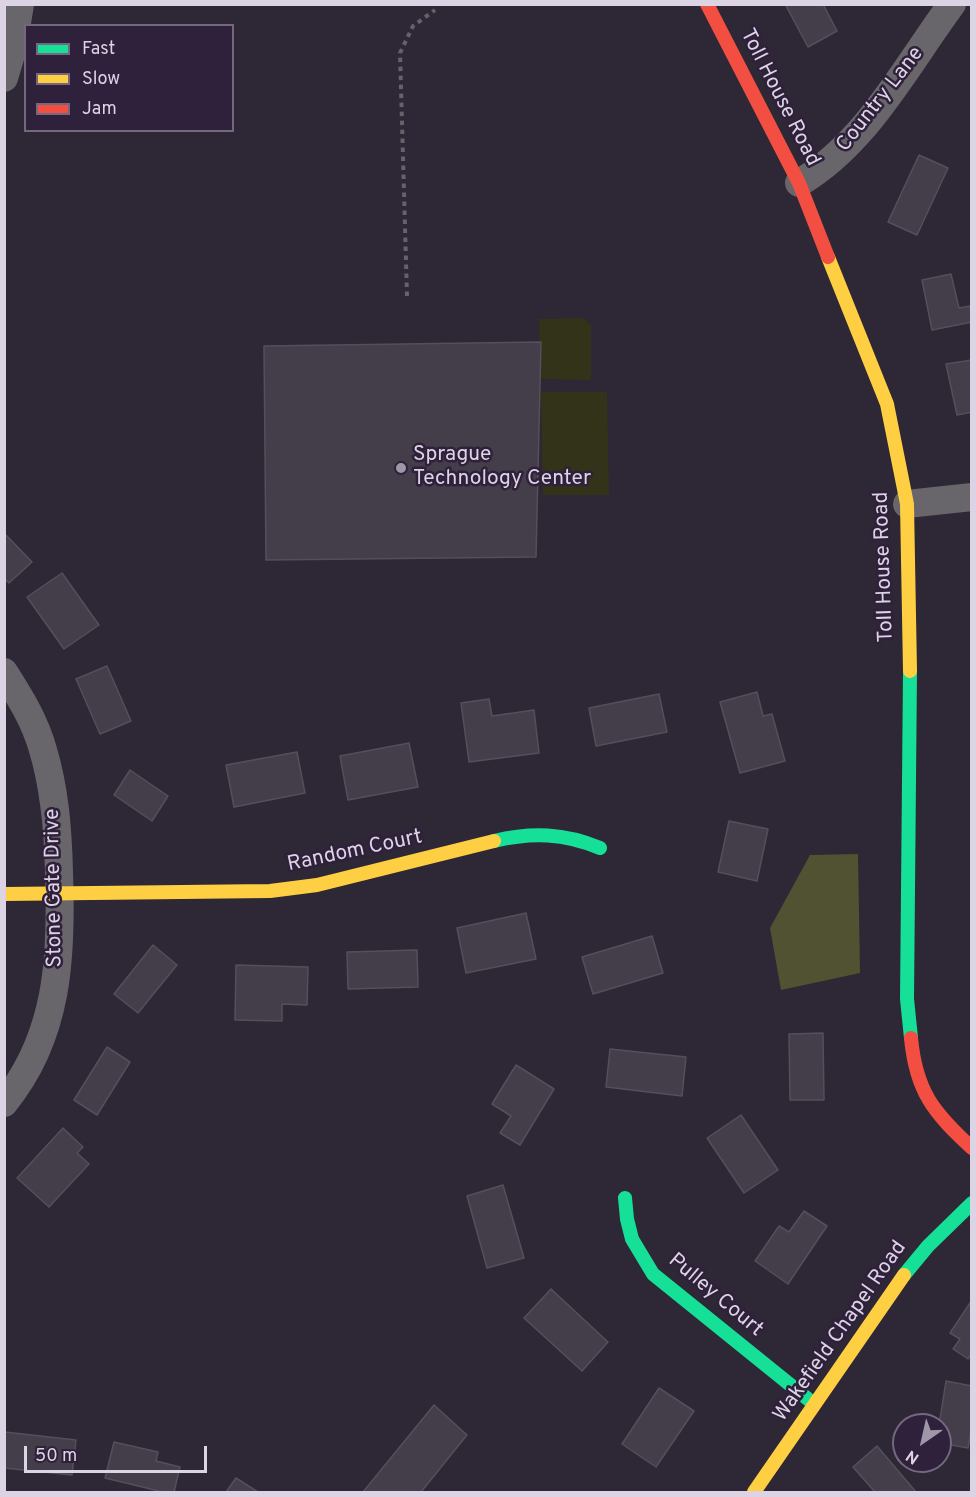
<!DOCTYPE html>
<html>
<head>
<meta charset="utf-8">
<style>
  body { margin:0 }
  #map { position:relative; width:976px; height:1497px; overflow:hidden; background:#2e2735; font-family:Overpass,sans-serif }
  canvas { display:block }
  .frame { position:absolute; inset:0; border:6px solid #dcd3e4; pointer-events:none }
  .legend { position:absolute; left:24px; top:24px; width:210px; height:108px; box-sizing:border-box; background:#2f213b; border:2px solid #74687f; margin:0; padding:8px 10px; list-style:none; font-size:18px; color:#dcd3e4 }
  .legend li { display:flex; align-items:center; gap:12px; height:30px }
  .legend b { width:30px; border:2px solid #74687f }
  .north { position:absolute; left:892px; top:1413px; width:60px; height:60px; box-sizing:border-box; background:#2f213b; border:2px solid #74687f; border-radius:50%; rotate:214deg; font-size:16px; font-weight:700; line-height:24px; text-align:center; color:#dcd3e4 }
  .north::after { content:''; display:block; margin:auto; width:21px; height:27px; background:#9f97a7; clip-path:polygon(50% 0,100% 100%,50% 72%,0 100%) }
  .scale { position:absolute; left:24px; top:1446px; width:183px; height:27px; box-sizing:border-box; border:3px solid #dcd3e4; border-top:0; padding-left:8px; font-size:18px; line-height:21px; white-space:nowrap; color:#dcd3e4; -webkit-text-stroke:4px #2f213b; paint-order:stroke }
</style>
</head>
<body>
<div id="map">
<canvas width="976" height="1497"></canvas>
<div class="frame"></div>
<ul class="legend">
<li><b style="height:8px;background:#16e098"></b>Fast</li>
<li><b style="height:8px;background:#ffcf43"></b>Slow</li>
<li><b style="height:8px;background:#f24e42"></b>Jam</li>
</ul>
<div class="north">N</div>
<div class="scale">50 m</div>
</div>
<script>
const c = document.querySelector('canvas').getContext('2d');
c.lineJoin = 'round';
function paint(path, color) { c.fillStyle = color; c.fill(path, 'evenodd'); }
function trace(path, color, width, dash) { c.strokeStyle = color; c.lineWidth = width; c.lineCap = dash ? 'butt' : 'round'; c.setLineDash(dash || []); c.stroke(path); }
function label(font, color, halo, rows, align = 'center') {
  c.font = font + ' Overpass,sans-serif'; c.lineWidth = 5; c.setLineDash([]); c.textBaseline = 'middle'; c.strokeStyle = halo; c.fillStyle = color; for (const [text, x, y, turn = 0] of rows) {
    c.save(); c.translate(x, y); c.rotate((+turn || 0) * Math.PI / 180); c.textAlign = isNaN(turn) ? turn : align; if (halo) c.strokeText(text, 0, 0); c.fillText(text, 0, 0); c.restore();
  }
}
const green = new Path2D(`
  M583 318 591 325V380L540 379 539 319Z
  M541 392H607L609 495H543Z`);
const forest = new Path2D(`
  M858 854 860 973 781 990 770 928 810 855Z`);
const building = new Path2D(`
  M785 4H823L837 31 808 47Z
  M919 155 948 168 917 235 888 222Z
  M951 274 959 308 970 306 972 322 932 330 922 280Z
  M541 342 536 557 266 560 264 346Z
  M972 360V412L957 415 946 364Z
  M4 533 32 562 9 583 4 578Z
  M62 573 99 625 64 649 27 597Z
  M107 666 131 721 100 734 76 679Z
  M757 692 763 716 772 714 785 761 740 773 720 702Z
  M659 694 667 732 596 746 589 708Z
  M489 699 492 716 534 710 539 753 469 762 461 703Z
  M409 743 418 787 348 800 340 756Z
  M297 752 305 793 234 807 226 765Z
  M130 770 168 796 152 821 114 795Z
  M729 821 768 829 757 881 718 872Z
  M526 913 536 959 466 973 457 928Z
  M652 936 663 973 593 994 582 957Z
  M153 945 177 965 138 1013 114 994Z
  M417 950 418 987 348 989 347 952Z
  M236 965 308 967 307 1005 282 1004V1021L235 1020Z
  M823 1033 824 1100H790L789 1034Z
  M107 1047 130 1062 97 1115 74 1100Z
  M610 1049 686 1057 682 1096 606 1087Z
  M516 1065 554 1089 520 1145 500 1133 511 1116 492 1104Z
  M741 1115 778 1170 744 1193 707 1138Z
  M63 1128 83 1147 77 1153 89 1164 49 1207 17 1178Z
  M503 1185 524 1258 487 1268 467 1196Z
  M804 1211 827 1226 788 1284 755 1261 779 1226 789 1232Z
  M551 1289 608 1342 582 1371 524 1318Z
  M972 1300V1353L968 1359 953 1349 960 1339 950 1333Z
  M946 1381 972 1386V1426L968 1448 940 1443 939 1425Z
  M659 1388 694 1411 656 1467 622 1444Z
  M434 1405 467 1435 421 1492H363Z
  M5 1432 76 1440 72 1475 4 1468Z
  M114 1442 158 1452 156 1461 180 1467 174 1492H163L105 1478Z
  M877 1446 916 1492H875L853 1467Z
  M236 1478 258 1492H226Z`);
const path = new Path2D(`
  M407 296 400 53 413 26 435 10`);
const street = new Path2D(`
  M4 78 13 48 20 4
  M799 183C867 143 906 66 952 4
  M907 504 972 497
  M4 672C20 697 35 721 43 750 55 790 58 831 59 872 62 955 59 1036 4 1103`);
const fast = new Path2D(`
  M910 671 907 999 911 1038
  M494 841C532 832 564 833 600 848
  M625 1198 627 1219 632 1239 653 1274 814 1404
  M904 1275 928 1246 972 1203`);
const slow = new Path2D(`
  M828 257 887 404 907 504 910 671
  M4 894 270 891 317 885 494 841
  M754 1492 904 1275`);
const jam = new Path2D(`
  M707 4 799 183 828 257
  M911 1038C916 1092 934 1113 972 1148`);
const markers = [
  [401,468,6,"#9f97a7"]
];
const streetNames = [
  ["Toll House Road",779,98,63],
  ["Country Lane",881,100,-52],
  ["Toll House Road",885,567,-92],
  ["Random Court",355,852,-12],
  ["Stone Gate Drive",55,888,-91],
  ["Pulley Court",715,1296,40],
  ["Wakefield Chapel Road",841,1332,-55]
];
const poiNames = [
  ["Sprague",413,456],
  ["Technology Center",413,480]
];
paint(green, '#333319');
paint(forest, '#515232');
paint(building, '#443e4a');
trace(building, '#554f5b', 1.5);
trace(path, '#656269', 4, [4.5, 4.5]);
trace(street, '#68656b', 28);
trace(fast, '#16e098', 14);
trace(slow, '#ffcf43', 14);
trace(jam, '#f24e42', 14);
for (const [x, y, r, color] of markers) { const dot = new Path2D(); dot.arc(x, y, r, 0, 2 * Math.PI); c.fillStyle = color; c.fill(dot); trace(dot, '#2f213b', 2); }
label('21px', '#dcd3e4', '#2f213b', streetNames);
label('21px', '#dcd3e4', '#2f213b', poiNames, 'left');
</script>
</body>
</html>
